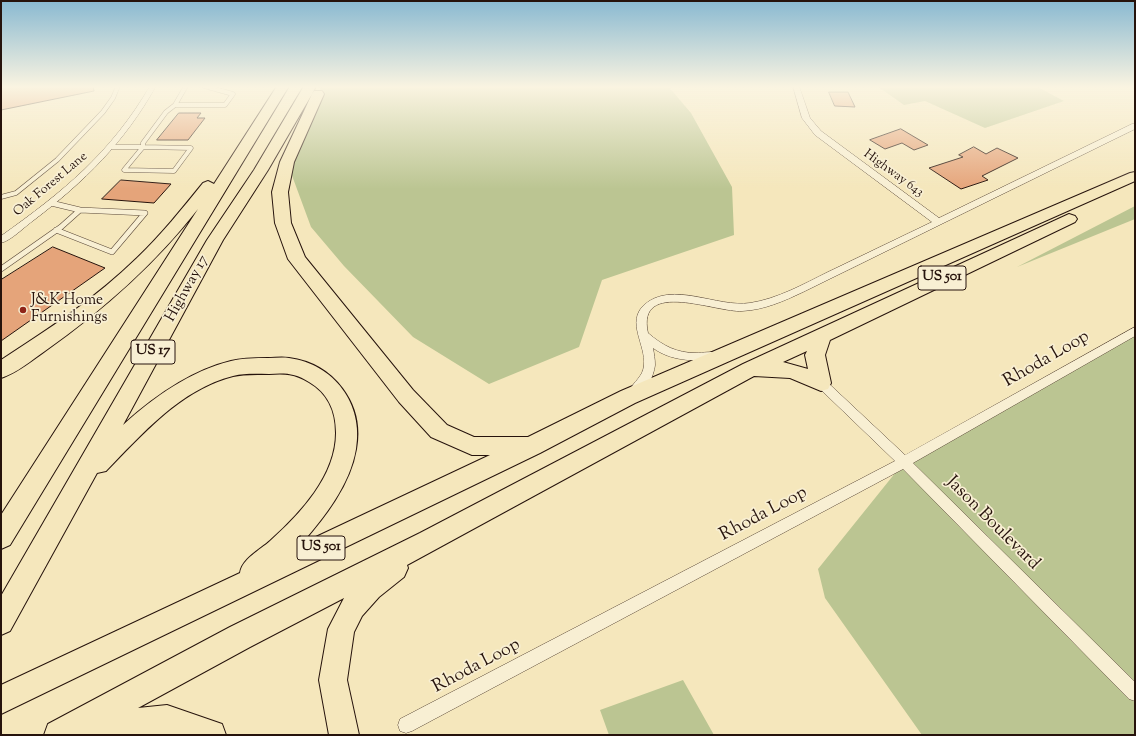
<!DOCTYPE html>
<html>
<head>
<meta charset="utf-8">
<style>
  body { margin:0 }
  #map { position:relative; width:1136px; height:736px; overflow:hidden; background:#f5e7bc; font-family:"Sorts Mill Goudy",serif }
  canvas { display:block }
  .frame { position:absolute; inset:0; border:2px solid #26130c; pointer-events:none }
</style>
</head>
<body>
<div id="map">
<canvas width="1136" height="736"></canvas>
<div class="frame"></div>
</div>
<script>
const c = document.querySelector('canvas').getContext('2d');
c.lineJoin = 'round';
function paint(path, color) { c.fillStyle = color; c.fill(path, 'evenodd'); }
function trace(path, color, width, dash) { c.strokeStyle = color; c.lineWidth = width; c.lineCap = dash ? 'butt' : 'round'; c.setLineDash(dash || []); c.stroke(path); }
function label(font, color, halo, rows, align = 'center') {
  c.font = font + ' "Sorts Mill Goudy",serif'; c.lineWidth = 3.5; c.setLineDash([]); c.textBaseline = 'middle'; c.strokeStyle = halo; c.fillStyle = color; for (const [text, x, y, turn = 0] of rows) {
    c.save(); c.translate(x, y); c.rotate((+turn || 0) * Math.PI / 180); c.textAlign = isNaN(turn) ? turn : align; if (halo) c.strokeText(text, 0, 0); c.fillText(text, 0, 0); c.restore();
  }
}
const green = new Path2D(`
  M322 86H668L691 113 732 187 734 235 602 280 579 347 489 384 413 337 344 266 311 227 287 162Z
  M877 86H1036L1064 101 985 128 925 101 904 105Z
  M1135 206V219L1017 267Z
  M1135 331V735H922L825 598 818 569 904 462Z
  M683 680 714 735H609L600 710Z`);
const building = new Path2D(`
  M1 86H93L94 91 1 110Z
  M829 92H848L855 107 835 106Z
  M179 113H201L197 118H205L188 140H157Z
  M901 129 928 145 914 150 902 143 885 149 870 140Z
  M974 147 986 154 997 148 1018 158 982 176 988 180 961 189 929 168 963 157 959 155Z
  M121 180 171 184 154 203 102 199Z
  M53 247 105 268 1 341V280Z`);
const laneFar1 = new Path2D(`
  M175 105H225L233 94 204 86
  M111 147H143
  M143 147 191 148 174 171 124 170Z
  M143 147V143L166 112 175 105 186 86
  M1 197 16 193 57 160 103 112 113 98 118 86`);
const lane = new Path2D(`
  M56 230 112 252 145 213 80 210
  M1 269 61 227 80 210 51 203`);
const street = new Path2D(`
  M150 86H156C124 143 85 181 34 220 24 227 12 240 1 243V236C63 192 111 153 150 86Z
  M793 86H799L810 118 821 131 939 218 1132 124H1135V129L803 292C784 301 764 310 742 311 717 313 636 278 648 333 663 346 677 353 696 353 703 353 711 351 718 353L719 356 718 359 714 360C692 361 671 361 653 348 654 354 655 359 655 365 654 375 645 399 631 394L629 391C634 381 643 377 644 365 646 345 626 322 644 305 672 280 717 308 750 303 777 299 804 284 828 272 863 255 897 239 932 222L815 135 802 118Z
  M1131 86H1135V89Z
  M1135 327V336L913 463 1135 682V701L1129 699 903 469 412 731 406 733 400 731 398 725 400 719 895 461 817 386 815 383 817 380 821 379 825 380 905 455Z`);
const highway = new Path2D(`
  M277 86H289L10 545 1 549V515L198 209C154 265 103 310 45 351 32 360 17 373 1 378V360C49 329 96 298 137 258 161 235 182 209 203 183L208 181 214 184Z
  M304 86H316L312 94 314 91H322L324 94 294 162 288 192 291 223 305 257 413 390 447 425 474 437H528L621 391 1130 173 1135 172V181L635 403 540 453 1 714V685L240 573C242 559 260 550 270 541 300 514 336 476 336 433 336 411 328 393 309 382 295 373 285 373 269 374 257 374 245 373 233 376 181 389 142 434 106 471L97 473 10 631 1 635V596L207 240 254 170ZM312 94 280 162 272 192 275 223 288 259 399 402 431 437 472 455H490L301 544C324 518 350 485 356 449 364 404 334 364 289 358 282 357 275 358 268 358 255 358 243 358 231 361 190 371 154 397 123 425L223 240 268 170Z
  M1069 214 1075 216 1077 219 1075 222 830 340 825 355 831 383 828 389 821 391 790 378 754 376 407 565 408 568 404 577 379 597 362 616 354 632 347 680 359 735H329L319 680 328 629 344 598 250 647 138 708 167 705 222 724 226 735H44L48 724 230 627 420 533 743 364ZM807 351 805 355 808 369 783 362Z`);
const markers = [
  [23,310,4,"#8f2418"]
];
const farStreetnames = [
  ["Highway 643",893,174,36],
  ["Oak Forest Lane",51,185,-40]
];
const shields = [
  [942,278,48],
  [153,352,44],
  [321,548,48]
];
const shieldNames = [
  ["US 501",942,278],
  ["US 17",153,352],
  ["US 501",321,548]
];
const streetNames = [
  ["Highway 17",188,289,-61]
];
const poiNames = [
  ["J&K Home",31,301],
  ["Furnishings",31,318]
];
const nearStreetnames = [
  ["Rhoda Loop",1047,360,-30],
  ["Rhoda Loop",764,515,-28],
  ["Jason Boulevard",992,524,45],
  ["Rhoda Loop",477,667,-28]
];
paint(green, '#bbc592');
paint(building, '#e5a47a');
trace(building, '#26130c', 1);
trace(laneFar1, '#5a4838', 5);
trace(lane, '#5a4838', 6);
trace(street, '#5a4838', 1);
trace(highway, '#26130c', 2);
trace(laneFar1, '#f8efd3', 4);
trace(lane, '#f8efd3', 5);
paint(street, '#f8efd3');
paint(highway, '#f5e7bc');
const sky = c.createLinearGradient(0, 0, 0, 189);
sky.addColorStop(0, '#89b9d1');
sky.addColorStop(0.46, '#faf4e1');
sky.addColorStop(1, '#faf4e100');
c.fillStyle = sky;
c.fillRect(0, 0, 1136, 189);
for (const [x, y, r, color] of markers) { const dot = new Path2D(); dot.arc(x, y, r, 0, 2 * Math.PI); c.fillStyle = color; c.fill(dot); trace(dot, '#f8efd3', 1.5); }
label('13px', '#26130c', '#f8efd3', farStreetnames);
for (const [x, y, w] of shields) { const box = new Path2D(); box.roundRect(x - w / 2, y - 12, w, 24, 3); c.fillStyle = '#f8efd3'; c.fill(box); trace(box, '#26130c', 1); }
label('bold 14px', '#26130c', null, shieldNames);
label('15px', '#26130c', '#f8efd3', streetNames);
label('15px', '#26130c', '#f8efd3', poiNames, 'left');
label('18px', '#26130c', '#f8efd3', nearStreetnames);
</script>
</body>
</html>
